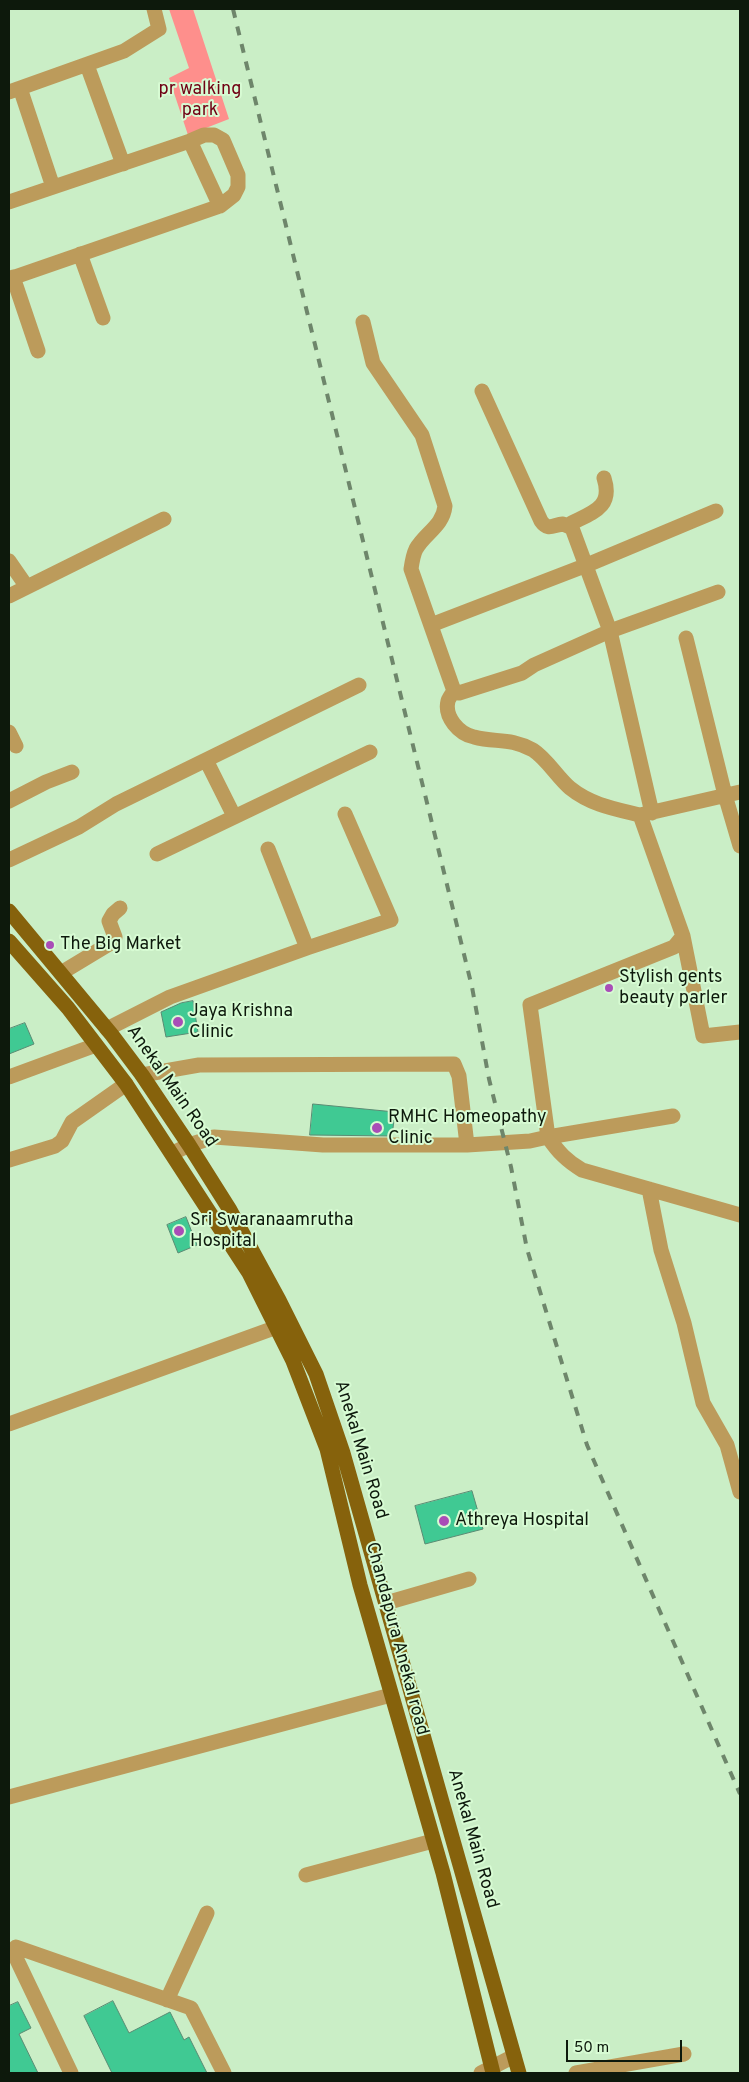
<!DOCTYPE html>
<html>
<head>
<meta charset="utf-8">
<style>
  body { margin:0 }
  #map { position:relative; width:749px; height:2082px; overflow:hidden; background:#caeec6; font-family:Overpass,sans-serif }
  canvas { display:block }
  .frame { position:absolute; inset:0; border:10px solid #0d190c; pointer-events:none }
  .scale { position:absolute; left:566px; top:2040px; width:116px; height:22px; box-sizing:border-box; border:2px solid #0d190c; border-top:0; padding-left:6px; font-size:15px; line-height:18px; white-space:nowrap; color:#0d190c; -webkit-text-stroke:4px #d7fbd3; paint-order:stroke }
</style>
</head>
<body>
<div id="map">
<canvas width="749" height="2082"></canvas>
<div class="frame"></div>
<div class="scale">50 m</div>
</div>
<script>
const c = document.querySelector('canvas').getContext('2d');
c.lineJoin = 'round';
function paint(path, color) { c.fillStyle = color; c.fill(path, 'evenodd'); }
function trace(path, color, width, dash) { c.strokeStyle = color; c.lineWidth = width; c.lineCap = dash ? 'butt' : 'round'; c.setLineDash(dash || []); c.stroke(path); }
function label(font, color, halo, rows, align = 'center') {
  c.font = font + ' Overpass,sans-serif'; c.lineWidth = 4; c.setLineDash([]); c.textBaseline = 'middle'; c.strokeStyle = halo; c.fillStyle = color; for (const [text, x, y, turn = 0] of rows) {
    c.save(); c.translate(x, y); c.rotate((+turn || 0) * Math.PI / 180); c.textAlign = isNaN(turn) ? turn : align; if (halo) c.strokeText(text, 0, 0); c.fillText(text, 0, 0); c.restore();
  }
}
const green = new Path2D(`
  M169 9H193L229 119 188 135 169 78 189 68Z`);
const building = new Path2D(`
  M193 1001 198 1032 166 1037 161 1012 181 1003Z
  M25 1023 34 1044 9 1054V1029Z
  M313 1104 395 1112 392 1136 310 1135Z
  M186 1217 197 1245 178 1253 167 1225Z
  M472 1491 483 1529 425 1544 415 1506Z
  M113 2001 129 2033 170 2012 184 2040 189 2037 207 2073H112L84 2016Z
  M18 2002 31 2028 19 2034 38 2073H9V2006Z`);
const minor = new Path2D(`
  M87 65 123 164
  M20 88 53 187
  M9 92 124 51 159 29 154 9
  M190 141 204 135H214L223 140 238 175V187L234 195 220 206
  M9 202 190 141 220 206 9 279
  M80 254 103 318
  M13 277 38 351
  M363 322 373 363 422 435 445 506C443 526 425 533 416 549 413 555 412 562 411 569L454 691 459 693 522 673 534 665 610 631 718 592
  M482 391 541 521C548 531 553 525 563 524L572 528 610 631 652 813
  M568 525C590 513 614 509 604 478
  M9 561 27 587
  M9 596 164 519
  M431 625 587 565 716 511
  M686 638 725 795 740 846
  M454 691C452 694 449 698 448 701 444 717 459 734 474 737 496 743 509 737 533 750 547 759 557 777 570 788 591 805 615 809 640 815
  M9 732 16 746
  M206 760 234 816
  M9 801 46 782 72 772
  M157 854 370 752
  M9 860 79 827 116 804 359 685
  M683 936 703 1036 740 1032
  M307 948 391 920 345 814
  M61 973 109 944 115 937 109 921 113 914 120 908
  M107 1029 170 997 307 948 268 849
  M142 1075 199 1065 454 1064 459 1076 467 1145
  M9 1077 96 1045
  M673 1116 548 1137C558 1152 567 1161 582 1170L740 1215
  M173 1153 189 1145 214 1137 323 1145H467L530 1141 548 1137 530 1005 674 947 683 936 640 815 740 792
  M9 1160 55 1146 62 1141 72 1122 126 1084
  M649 1189 661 1250 684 1323 703 1403 727 1445 740 1492
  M9 1424 277 1327
  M386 1603 469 1579
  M9 1797 391 1695
  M306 1875 433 1841
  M167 2000 207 1913
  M71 2073 17 1960 16 1947 191 2008 224 2073
  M481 2073 514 2056
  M576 2073 684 2054`);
const major = new Path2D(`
  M9 911 112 1035 142 1075 189 1145 230 1210 279 1300 316 1374 343 1453 519 2073
  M9 941 68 1008 126 1084 249 1273 293 1361 327 1449 360 1585 443 1873 493 2073`);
const rail = new Path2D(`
  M233 9 472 987 489 1079 511 1167 527 1249 587 1445 740 1794`);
const markers = [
  [50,945,5,"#a94db7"],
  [609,988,5,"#a94db7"],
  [178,1022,6,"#a94db7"],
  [377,1128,6,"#a94db7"],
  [179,1231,6,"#a94db7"],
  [444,1521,6,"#a94db7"]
];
const parkNames = [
  ["pr walking",200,90],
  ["park",200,111]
];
const poiNames = [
  ["The Big Market",60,945],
  ["Stylish gents",619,978],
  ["beauty parler",619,999],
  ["Jaya Krishna",189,1012],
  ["Clinic",189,1033],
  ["RMHC Homeopathy",388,1118],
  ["Clinic",388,1139],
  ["Sri Swaranaamrutha",190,1221],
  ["Hospital",190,1242],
  ["Athreya Hospital",455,1521]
];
const streetNames = [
  ["Anekal Main Road",171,1087,55],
  ["Anekal Main Road",360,1450,73],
  ["Chandapura Anekal road",396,1639,75],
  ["Anekal Main Road",472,1839,74]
];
paint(green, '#fe8f8c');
paint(building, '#40c993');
trace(building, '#5a8b73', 1);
trace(minor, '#bc9b5b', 15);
trace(major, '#86620c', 15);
trace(rail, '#6e866b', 4, [9, 9]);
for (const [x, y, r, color] of markers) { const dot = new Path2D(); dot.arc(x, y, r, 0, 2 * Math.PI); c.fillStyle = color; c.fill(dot); trace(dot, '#d7fbd3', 2); }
label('18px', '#700114', '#d7fbd3', parkNames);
label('18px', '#0d190c', '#d7fbd3', poiNames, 'left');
label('18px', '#0d190c', '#d7fbd3', streetNames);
</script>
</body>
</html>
